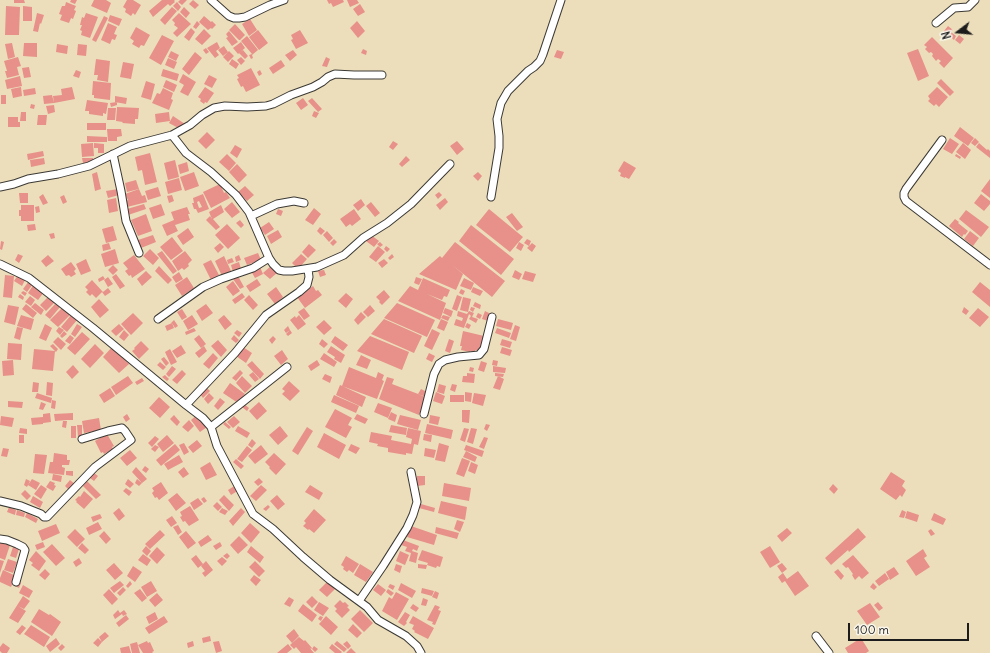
<!DOCTYPE html>
<html>
<head>
<meta charset="utf-8">
<style>
  body { margin:0 }
  #map { position:relative; width:990px; height:653px; overflow:hidden; background:#ecdebb; font-family:Delius,sans-serif }
  canvas { display:block }
  .north { position:absolute; left:938px; top:12px; width:40px; height:40px; -webkit-text-stroke:3px #fbf7ec; paint-order:stroke; rotate:254deg; font-size:11px; font-weight:700; line-height:16px; text-align:center; color:#1c1c1c }
  .north::after { content:''; display:block; margin:auto; width:14px; height:18px; background:#1c1c1c; clip-path:polygon(50% 0,100% 100%,50% 72%,0 100%) }
  .scale { position:absolute; left:848px; top:623px; width:121px; height:18px; box-sizing:border-box; border:2px solid #1c1c1c; border-top:0; padding-left:5px; font-size:12px; line-height:14px; white-space:nowrap; color:#1c1c1c; -webkit-text-stroke:3px #fbf7ec; paint-order:stroke }
</style>
</head>
<body>
<div id="map">
<canvas width="990" height="653"></canvas>
<div class="north">N</div>
<div class="scale">100 m</div>
</div>
<script>
const context = document.querySelector('canvas').getContext('2d');
context.lineJoin = 'round';
function fillPath(path, color) { context.fillStyle = color; context.fill(path, 'evenodd'); }
const shape = rows => new Path2D(rows.map(r => 'M' + r).join(''));
function strokePath(path, color, width, dash) { context.strokeStyle = color; context.lineWidth = width; context.lineCap = dash ? 'butt' : 'round'; context.setLineDash(dash || []); context.stroke(path); }
fillPath(shape([
  [14,0,24,0,25,3,14,3],
  [71,0,77,0,75,4,70,2],
  [94,0,106,0,111,3,107,13,91,6],
  [127,0,133,0,141,5,135,15,133,13,131,16,125,12,126,9,123,7],
  [162,0,175,0,174,1,175,2,170,6,168,4,153,17,149,11],
  [180,0,187,0,182,5,178,2],
  [193,0,199,5,195,9,189,4],
  [327,0,343,0,344,2,333,7,331,3,329,4],
  [347,0,357,0,359,3,350,7],
  [66,2,76,6,74,10,76,11,73,19,71,18,69,23,60,20,62,15,59,14,62,6,65,6],
  [177,2,181,7,178,11,173,6],
  [360,4,365,12,358,16,353,9],
  [6,6,20,7,19,35,5,35],
  [23,6,32,7,32,21,23,21],
  [172,7,177,11,165,25,160,20],
  [184,7,190,13,186,18,180,12],
  [37,13,44,15,41,24,40,23,38,32,33,31],
  [86,13,98,17,90,38,81,35,82,31,80,30,82,25,80,25,82,17,84,18],
  [179,13,191,24,177,37,173,33,178,28,174,25,175,23,172,20],
  [110,15,122,19,119,26,108,21],
  [104,16,108,18,96,42,92,40],
  [204,16,211,22,212,21,216,25,212,29,211,28,208,30,199,22],
  [250,19,257,30,249,36,242,24],
  [197,21,200,24,196,29,193,27],
  [357,21,365,31,358,38,350,28],
  [108,23,117,27,114,34,117,35,115,40,112,39,110,44,101,40],
  [235,24,245,35,240,40,239,40,229,30],
  [948,26,953,30,951,32,956,36,954,40,944,31],
  [136,27,150,35,144,46,141,45,139,48,132,44,134,41,130,38],
  [191,28,195,32,189,41,184,37],
  [204,29,211,36,202,45,195,39],
  [258,30,268,43,259,50,249,37],
  [300,30,308,43,296,49,291,40,293,39,291,35],
  [229,31,238,42,232,46,226,38,228,37,226,34],
  [162,35,174,41,161,65,149,58],
  [959,35,964,39,960,44,955,40],
  [247,36,258,50,252,55,253,58,251,59,249,55,252,54,241,41],
  [932,37,953,58,944,68,939,63,941,61,938,59,936,61,932,56,933,54,931,52,929,53,925,49,927,47,924,45],
  [217,42,220,48,216,51,219,55,215,58,207,48],
  [241,42,245,48,238,54,233,48],
  [12,43,15,57,8,59,5,44],
  [24,43,37,43,37,57,23,56],
  [57,44,68,46,67,54,56,52],
  [78,44,87,45,86,56,77,55],
  [224,46,228,52,223,56,218,50],
  [206,48,209,52,206,54,203,50],
  [363,49,367,51,366,55,361,53],
  [918,49,929,76,918,81,907,53],
  [243,50,248,56,245,59,239,53],
  [293,50,297,55,290,61,285,55],
  [557,50,564,52,561,59,554,57],
  [171,51,179,55,176,61,168,57],
  [229,51,234,56,228,62,223,57],
  [195,52,202,58,189,75,182,69],
  [18,57,21,66,17,67,19,75,7,78,5,71,7,71,4,61],
  [241,57,245,61,241,65,237,60],
  [326,57,330,59,327,67,322,66],
  [168,58,177,62,174,69,165,65],
  [96,59,110,61,108,82,97,80,98,75,94,75],
  [232,59,239,64,236,69,229,64],
  [281,60,285,66,273,74,269,68],
  [123,62,134,64,131,79,120,77],
  [29,67,31,77,24,78,22,68],
  [251,68,260,85,246,92,243,86,241,87,237,79,239,78,237,75],
  [163,69,179,74,177,81,161,76],
  [76,70,81,72,79,78,73,76],
  [260,70,262,74,259,76,257,72],
  [183,74,196,82,188,96,180,92,184,85,179,82],
  [209,75,217,79,212,88,204,84],
  [20,76,22,86,7,89,5,80],
  [941,79,954,92,950,96,937,83],
  [166,80,177,85,174,92,163,87],
  [93,81,111,83,110,100,94,98,94,95,92,95],
  [146,81,155,84,151,100,141,97],
  [21,87,22,96,13,98,11,89],
  [72,87,75,99,54,103,53,96,62,95,61,89],
  [205,87,214,93,207,103,205,102,204,104,200,101,201,99,198,97],
  [937,87,948,97,939,107,936,104,934,106,928,101,930,99,928,96],
  [35,88,36,94,24,96,23,90],
  [163,88,173,93,171,99,173,100,169,110,152,103,157,93,160,94],
  [1,95,6,95,6,104,1,104],
  [52,95,54,103,44,104,43,96],
  [115,96,127,98,126,104,115,102],
  [303,98,308,105,301,110,296,103],
  [312,98,322,109,318,112,308,101],
  [87,100,108,103,106,114,103,113,103,116,89,114,89,111,85,111],
  [117,102,117,105,111,107,110,103],
  [31,104,35,105,34,109,30,108],
  [54,105,55,112,48,114,46,106],
  [117,107,139,108,138,119,135,119,135,124,122,123,123,122,116,121],
  [108,108,116,108,115,120,107,120],
  [314,111,319,113,316,118,312,116],
  [21,112,26,112,26,121,20,121],
  [169,112,170,121,156,123,155,114],
  [38,115,47,115,46,125,37,125],
  [173,116,185,124,182,130,169,123],
  [8,117,18,117,18,122,20,122,20,127,8,127],
  [87,123,106,123,106,130,87,130],
  [960,127,974,138,968,146,954,136],
  [107,129,121,129,122,136,117,137,117,141,108,141],
  [207,132,215,140,206,149,198,141],
  [87,136,107,137,107,142,87,142],
  [950,138,959,144,952,154,943,149],
  [975,138,979,142,975,146,971,143],
  [393,141,398,144,393,150,389,147],
  [457,141,464,149,457,155,450,146],
  [93,143,94,156,82,157,81,144],
  [94,143,104,144,104,153,98,153,98,148,94,148],
  [963,143,971,150,965,159,956,152],
  [979,143,987,150,988,149,990,151,990,158,976,147],
  [235,145,242,149,237,158,230,153],
  [43,151,44,156,28,160,27,154],
  [150,153,157,182,145,185,142,170,138,171,135,157],
  [227,154,236,163,229,171,219,162],
  [956,154,961,157,960,159,955,156],
  [406,156,410,160,402,167,399,164],
  [44,158,45,164,31,167,30,160],
  [82,158,93,158,93,163,83,163],
  [175,160,179,177,168,180,164,163],
  [624,161,636,168,629,179,625,177,625,178,620,176,621,173,618,171],
  [187,162,189,171,180,174,178,165],
  [237,164,247,175,239,183,229,172],
  [97,172,101,189,95,191,92,174],
  [194,172,199,186,185,191,180,177],
  [478,172,482,176,478,181,473,176],
  [179,178,182,190,168,194,165,182],
  [990,179,990,198,981,191],
  [136,180,139,189,127,192,125,183],
  [220,184,224,193,226,192,230,198,211,208,203,192],
  [245,186,254,195,247,201,238,192],
  [158,187,161,196,148,200,145,191],
  [118,189,119,195,108,198,106,191],
  [139,189,142,196,136,198,145,195,147,202,127,207,126,201,128,200,125,194],
  [439,192,442,195,438,199,435,195],
  [19,193,28,193,28,203,20,203],
  [43,194,48,203,43,205,39,197],
  [203,194,209,209,198,213,196,209,194,209,192,203,194,203,193,198],
  [199,201,202,207,199,208,197,202],
  [981,194,990,201,990,204,984,211,974,203],
  [64,195,67,202,63,204,60,197],
  [172,195,174,201,169,203,167,196],
  [116,198,118,211,109,213,107,200],
  [445,198,448,202,440,210,436,205],
  [361,199,365,205,358,211,353,205],
  [232,202,240,212,232,218,224,209],
  [371,202,380,213,375,217,366,206],
  [144,204,146,209,128,215,127,209],
  [161,204,165,215,153,219,149,208],
  [21,205,34,205,34,221,21,221,21,216,19,216,19,210,21,210],
  [221,205,224,212,213,219,220,227,216,230,206,220,210,216,212,219,209,212],
  [39,206,40,212,36,213,35,207],
  [187,207,190,214,188,214,190,220,175,225,178,231,167,236,162,225,174,220,171,212],
  [314,208,321,214,313,225,305,220],
  [278,209,283,211,281,216,276,214],
  [354,209,361,219,352,226,350,224,346,227,340,219],
  [489,209,523,237,510,252,476,225],
  [966,210,989,227,981,237,959,219],
  [512,213,523,227,517,231,506,217],
  [146,214,152,231,138,236,131,220],
  [955,219,959,222,958,223,968,231,965,235,964,234,962,237,949,226],
  [240,220,244,225,241,228,236,223],
  [269,222,274,229,265,235,260,228],
  [35,224,36,230,28,231,27,225],
  [227,224,240,238,228,249,215,235],
  [471,225,514,259,501,275,459,241],
  [113,226,117,240,106,243,102,229],
  [320,227,325,231,321,235,317,231],
  [188,228,194,237,183,245,177,236],
  [278,230,282,237,271,244,267,236],
  [327,231,333,238,329,242,323,235],
  [970,231,979,238,973,246,964,239],
  [54,233,55,238,51,239,49,234],
  [153,235,156,242,141,248,138,240],
  [371,235,379,241,374,247,366,241],
  [172,237,183,251,171,260,160,247],
  [334,239,337,242,333,246,330,243],
  [527,239,531,241,529,246,524,243],
  [1,241,4,242,2,250,0,249],
  [380,242,383,245,380,247,377,244],
  [455,242,505,281,492,297,451,264,463,274,456,290,419,274,440,256,442,258],
  [519,242,524,245,521,251,516,248],
  [109,243,111,249,103,251,102,245],
  [220,243,224,247,218,253,214,248],
  [532,243,536,246,532,252,527,248],
  [309,244,316,250,308,258,302,252],
  [378,246,385,252,376,262,369,257],
  [386,246,390,249,387,252,384,249],
  [115,249,119,263,105,267,101,254],
  [150,249,159,258,153,265,143,256],
  [162,251,177,271,173,274,157,254],
  [185,251,192,260,188,264,189,266,184,270,182,268,178,271,172,261],
  [258,253,261,260,247,265,244,258],
  [18,254,23,256,19,263,15,260],
  [301,254,307,259,298,269,292,263],
  [392,254,394,257,390,260,388,258],
  [48,255,54,261,46,267,41,261],
  [134,255,145,269,132,278,131,275,129,276,125,271,128,269,123,263],
  [239,255,241,260,236,262,235,257],
  [224,256,231,271,222,276,215,261],
  [232,258,234,262,228,264,227,260],
  [86,259,91,271,81,275,76,264],
  [384,259,388,263,382,268,378,263],
  [211,260,219,275,211,280,203,264],
  [71,262,76,269,74,271,76,274,71,277,69,275,66,276,61,269],
  [239,262,241,269,233,272,231,265],
  [113,265,118,270,113,275,108,270],
  [272,265,278,272,270,279,263,273],
  [159,266,172,280,168,284,155,271],
  [260,267,263,274,255,278,251,271],
  [324,270,326,275,320,277,318,271],
  [515,270,522,274,519,280,512,277],
  [146,271,152,277,142,286,137,279],
  [525,271,536,274,533,282,522,279],
  [179,272,183,279,176,283,172,277],
  [116,274,125,286,120,289,112,277],
  [5,275,14,276,12,298,3,297],
  [18,275,25,280,22,286,14,281],
  [103,276,105,279,99,282,98,279],
  [238,276,244,287,240,289,233,279],
  [108,277,113,284,108,287,104,280],
  [187,277,194,288,182,296,175,285],
  [416,277,422,279,419,285,414,283],
  [423,278,450,290,447,297,444,296,442,300,427,294,446,303,440,320,398,301,410,286,418,290],
  [464,278,474,283,471,290,460,286],
  [257,279,261,285,250,292,246,286],
  [92,280,103,292,108,288,111,292,105,296,102,292,96,298,92,294,90,296,86,292,88,290,85,287],
  [29,281,33,284,27,292,23,289],
  [233,281,240,291,233,296,226,287],
  [980,282,990,290,990,307,972,292],
  [34,284,44,292,38,300,28,293],
  [313,286,316,291,318,290,322,295,305,308,297,297],
  [276,287,283,297,275,304,267,294],
  [473,287,483,291,480,296,471,292],
  [461,289,465,291,463,295,459,293],
  [384,290,390,297,382,305,379,302,380,301,376,297],
  [23,291,27,293,25,296,21,293],
  [242,293,245,297,235,304,232,300],
  [346,293,353,299,346,308,338,301],
  [20,294,24,297,23,300,18,297],
  [249,295,258,305,253,310,244,300],
  [457,295,462,297,457,311,452,309],
  [30,296,35,300,31,306,25,302],
  [48,297,55,302,46,311,40,305],
  [463,297,471,299,468,312,460,310],
  [99,299,109,310,100,318,91,307],
  [475,302,481,305,480,309,473,306],
  [35,303,44,310,41,315,31,307],
  [397,303,435,320,427,337,384,318],
  [26,304,37,313,33,318,22,309],
  [55,304,60,307,50,319,45,315],
  [206,304,213,313,202,321,196,311],
  [8,305,19,307,15,325,4,322],
  [370,305,375,311,368,317,363,312],
  [471,307,475,308,473,312,470,310],
  [964,307,969,311,966,315,962,312],
  [62,308,70,315,58,327,50,320],
  [304,308,310,316,304,320,298,312],
  [445,308,453,311,451,317,443,313],
  [978,308,989,317,980,327,969,318],
  [182,309,187,317,182,320,177,312],
  [458,311,467,314,469,311,474,313,472,317,478,319,476,323,469,319,471,316,469,314,464,328,454,325,456,319,462,321,463,318,457,316],
  [485,311,491,314,488,321,482,319],
  [361,312,366,317,358,325,354,320],
  [133,313,143,323,131,335,121,324],
  [478,313,482,315,480,319,476,317],
  [21,315,34,319,31,330,17,326],
  [71,315,77,320,67,332,61,327],
  [192,315,198,324,188,330,183,321],
  [224,315,232,324,225,330,218,320],
  [299,315,306,324,298,330,290,320,295,316,296,318],
  [443,315,450,317,448,321,441,318],
  [384,319,422,336,414,353,371,334],
  [441,319,448,322,444,331,437,328],
  [498,319,513,323,511,330,496,326],
  [174,320,178,326,175,328,172,323,174,328,167,331,165,326,172,323,171,323],
  [324,320,332,328,324,335,316,327],
  [467,323,471,325,469,329,465,327],
  [45,324,52,328,46,341,39,338],
  [77,324,82,327,75,337,71,334],
  [119,324,124,329,116,336,111,331],
  [515,325,520,327,516,341,510,339],
  [288,326,290,330,286,333,284,330],
  [17,327,23,328,20,340,14,338],
  [59,327,64,330,60,335,56,331],
  [194,328,196,331,186,335,185,332],
  [497,328,511,333,509,338,495,333],
  [432,329,440,333,432,350,424,346],
  [124,330,129,335,124,341,119,337],
  [237,330,242,333,239,337,234,333],
  [290,330,292,333,288,336,286,334],
  [64,331,67,334,62,338,60,336],
  [463,331,484,336,481,351,475,350,475,352,470,351,470,352,461,350,462,346,460,346],
  [82,332,90,339,75,355,67,348],
  [70,335,74,338,70,344,65,341],
  [199,335,206,344,201,348,194,339],
  [234,335,239,340,236,343,231,339],
  [273,336,276,339,272,344,269,340],
  [335,336,348,345,343,351,331,342],
  [370,336,409,352,402,370,357,351],
  [58,337,66,344,61,350,53,342],
  [322,339,328,344,324,348,319,344],
  [449,339,454,341,450,353,445,351],
  [502,339,512,342,510,348,500,345],
  [218,340,227,350,221,357,211,346],
  [141,341,149,349,139,359,132,351,135,349,134,348],
  [8,343,22,344,21,360,7,359],
  [53,344,58,349,56,352,50,346],
  [95,344,104,353,90,368,81,359],
  [181,345,186,353,177,358,172,351],
  [204,346,207,351,199,358,195,353],
  [331,346,345,355,341,363,334,359,335,357,327,352],
  [112,347,129,364,119,373,103,357],
  [243,347,252,353,246,363,236,356],
  [502,347,512,350,510,356,500,353],
  [34,349,55,351,53,371,32,369],
  [170,349,177,362,171,365,165,352],
  [282,350,288,359,281,365,274,356],
  [213,353,218,358,209,369,203,364],
  [324,353,337,362,334,367,320,359],
  [429,353,435,356,432,362,426,359],
  [361,355,371,360,367,369,356,365],
  [164,357,169,363,166,366,161,359],
  [13,360,14,375,3,376,2,361],
  [317,360,320,365,311,371,308,366],
  [493,360,498,361,497,366,492,365],
  [252,361,264,374,260,379,247,365],
  [481,361,487,363,484,372,478,370],
  [160,362,166,367,163,370,157,365],
  [73,365,79,372,72,379,66,372],
  [172,366,176,369,169,377,166,374],
  [493,366,506,368,505,373,493,372],
  [349,367,376,378,378,372,384,375,382,380,384,381,377,399,342,386],
  [470,367,474,368,473,372,469,371],
  [182,370,186,374,177,384,172,380],
  [240,370,243,373,236,381,232,378],
  [253,372,259,379,255,382,249,375],
  [467,373,475,374,474,383,462,382,463,376,467,376],
  [495,373,504,374,503,377,495,376],
  [325,374,332,377,330,383,322,379],
  [165,375,169,379,167,381,162,377],
  [128,376,133,383,116,395,111,387],
  [242,376,252,386,245,393,236,383],
  [498,376,504,379,500,390,493,388],
  [387,377,394,379,392,384,426,397,419,415,379,399],
  [142,378,144,381,137,385,135,382],
  [289,381,300,391,290,401,282,394,285,391,282,389],
  [33,382,39,383,38,392,32,392],
  [47,382,53,383,52,396,46,395],
  [230,383,245,394,238,403,223,393],
  [439,384,446,386,444,394,437,392],
  [452,384,457,385,455,392,450,390],
  [340,385,366,397,362,407,336,395],
  [110,388,115,396,104,403,99,395],
  [207,388,210,391,203,398,200,394],
  [421,389,427,392,425,397,418,394],
  [436,392,445,396,442,404,433,401],
  [465,392,472,393,471,402,465,401],
  [37,393,52,398,51,403,35,398],
  [209,393,214,398,208,404,204,399],
  [474,393,486,395,483,406,472,403],
  [334,395,359,406,356,413,331,402],
  [450,395,464,395,464,402,450,402],
  [159,397,170,407,160,418,149,408],
  [220,398,225,402,218,410,214,406],
  [52,400,56,401,55,409,51,408],
  [8,401,23,402,22,408,8,407],
  [41,402,46,404,43,410,39,409],
  [259,402,267,411,257,420,249,411],
  [378,403,392,408,388,418,374,412],
  [244,404,249,408,247,411,242,407],
  [335,409,352,418,348,425,352,427,346,438,325,427],
  [462,410,470,410,469,423,462,422],
  [391,412,397,415,395,422,388,419],
  [50,413,51,422,43,423,43,424,32,425,31,418,43,417,43,414],
  [73,413,73,420,67,420,67,419,67,420,55,421,54,414],
  [127,414,130,419,126,422,123,417],
  [357,414,368,419,365,424,354,419],
  [174,415,180,422,177,426,170,419],
  [197,415,207,427,200,432,191,420],
  [400,415,421,420,418,430,397,424],
  [430,415,440,417,438,425,429,423],
  [1,416,14,418,12,427,0,425],
  [234,416,240,422,233,428,227,422],
  [99,418,101,430,84,433,82,421],
  [189,420,194,426,188,432,182,427],
  [63,421,67,421,66,428,62,427],
  [225,422,231,427,229,429,223,424],
  [427,424,453,430,451,439,425,433],
  [486,424,490,425,487,431,484,429],
  [77,425,82,425,82,437,78,437],
  [391,425,407,428,406,435,389,432],
  [71,426,76,426,76,438,71,438],
  [238,426,250,433,247,438,235,431],
  [280,426,288,436,278,445,269,435],
  [307,427,313,431,298,455,292,451],
  [20,428,27,429,27,434,19,433],
  [408,428,421,431,418,445,414,444,412,454,406,453,406,455,388,452,388,448,377,446,378,444,369,442,371,432,392,436,391,440,411,444,412,439,406,437],
  [464,428,469,429,465,442,460,440],
  [471,428,477,429,473,444,467,442],
  [324,433,346,445,339,459,317,447],
  [107,434,114,446,112,447,113,449,104,454,103,452,101,453,95,441],
  [424,434,432,435,431,442,423,440],
  [19,435,24,435,24,443,19,443],
  [167,435,174,443,163,452,157,444],
  [155,436,159,439,152,447,148,443],
  [484,437,488,438,484,449,479,447],
  [252,439,256,443,252,448,248,445],
  [197,440,202,446,193,453,188,447],
  [184,443,189,452,184,455,179,445],
  [439,443,449,446,445,462,435,460],
  [175,444,180,450,161,466,156,460],
  [351,444,360,448,356,454,348,450],
  [155,445,159,447,155,452,151,449],
  [261,445,268,454,255,464,248,456],
  [466,445,484,451,482,457,464,450],
  [247,446,252,450,242,462,237,459],
  [3,448,9,449,7,457,1,456],
  [425,448,436,450,434,458,424,456],
  [130,450,137,458,127,466,120,458],
  [466,451,477,457,475,462,463,457],
  [54,453,67,455,67,460,70,460,69,465,62,465,62,467,65,468,64,475,48,473,50,462,53,462],
  [274,453,286,464,276,475,269,468,270,467,265,462],
  [35,454,47,455,44,474,33,473],
  [179,455,183,462,168,470,164,464],
  [462,458,470,461,464,477,456,474],
  [236,459,244,466,241,469,233,462],
  [210,462,217,475,206,480,200,468],
  [471,462,478,465,475,474,468,471],
  [145,466,149,469,146,473,142,470],
  [136,467,147,479,142,483,132,472],
  [184,467,189,474,183,478,178,472],
  [66,471,73,471,73,476,66,475],
  [891,472,905,481,902,486,906,490,902,497,900,495,896,500,880,489],
  [94,473,98,476,94,481,90,478],
  [53,474,62,476,61,482,52,480],
  [417,476,425,476,425,485,417,486],
  [259,478,263,482,258,486,254,482],
  [26,479,30,481,27,487,24,485],
  [32,479,40,483,36,490,28,485],
  [128,479,134,484,130,488,125,484],
  [137,479,142,483,139,486,135,483],
  [70,480,76,485,70,491,65,486],
  [50,481,55,483,54,485,56,486,53,491,46,487],
  [87,481,101,495,96,499,83,486],
  [161,482,168,493,159,500,157,497,155,498,152,493,154,491,152,488],
  [444,483,471,488,469,501,442,496],
  [833,484,838,489,834,494,829,489],
  [41,485,47,489,41,499,34,494],
  [236,485,239,490,231,495,228,490],
  [261,485,267,490,256,501,250,496],
  [310,485,323,493,319,500,305,492],
  [126,488,132,492,129,496,123,491],
  [25,490,31,496,27,500,21,494],
  [84,491,93,499,84,509,76,502,77,501,75,500,79,496,80,497],
  [177,493,186,503,176,511,168,500],
  [224,495,234,505,229,511,219,500],
  [277,495,285,504,278,510,270,501],
  [33,496,43,502,40,508,30,502],
  [204,497,207,501,204,503,201,499],
  [198,498,203,504,194,510,190,503],
  [441,501,467,507,465,520,438,513],
  [217,502,222,507,218,511,213,506],
  [421,504,435,508,434,512,419,508],
  [268,505,270,507,266,511,263,509],
  [190,506,199,520,189,526,185,521,183,522,180,517,182,516,180,512],
  [9,507,16,510,15,515,7,512],
  [119,508,125,516,119,521,113,513],
  [222,508,228,511,225,515,219,512],
  [241,508,245,512,233,526,229,521],
  [314,509,326,520,314,533,309,529,308,530,303,526,306,523,304,521],
  [17,510,25,513,24,517,16,515],
  [902,510,906,512,904,518,899,517],
  [907,511,919,515,917,522,905,518],
  [27,513,38,519,36,523,25,517],
  [934,513,946,519,943,525,931,520],
  [100,514,102,518,93,522,91,517],
  [172,516,177,523,171,527,166,520],
  [457,520,464,522,460,532,454,529],
  [98,522,102,529,89,535,86,528],
  [250,523,260,532,251,543,241,533],
  [56,524,60,533,42,541,38,531],
  [178,525,182,532,178,535,173,527],
  [411,526,437,535,434,545,407,537],
  [436,527,459,533,457,539,435,533],
  [787,528,792,533,782,542,777,536],
  [858,528,866,537,849,552,848,550,831,565,825,558],
  [75,529,85,539,77,547,67,537],
  [931,529,935,534,931,536,928,531],
  [160,530,165,535,150,549,145,544],
  [104,531,111,539,106,544,99,536],
  [186,531,196,543,188,549,179,537],
  [208,535,212,540,201,547,198,542],
  [239,536,248,545,238,554,230,545],
  [403,540,419,546,417,551,413,549,412,551,418,553,416,563,409,561,411,553,405,551,407,547,401,545],
  [0,541,10,545,5,560,0,558],
  [43,542,45,547,37,550,35,545],
  [220,542,222,546,216,550,213,546],
  [82,543,89,550,85,554,78,548],
  [52,544,65,558,56,566,43,552],
  [146,546,151,551,147,556,142,551],
  [251,546,264,557,260,563,247,552],
  [770,546,780,562,770,568,760,552],
  [13,547,19,549,16,558,10,556],
  [157,547,165,555,157,564,149,556],
  [923,549,927,556,924,558,930,567,916,576,906,561],
  [422,550,443,557,440,567,437,566,436,568,427,565,428,563,418,560],
  [36,551,46,561,39,571,31,565,33,563,29,560],
  [400,551,409,555,405,565,396,561],
  [227,553,230,556,227,559,223,556],
  [143,554,151,560,147,566,138,560],
  [196,555,203,564,198,568,191,559],
  [853,555,869,573,862,579,859,576,855,580,852,575,853,574,848,567,846,568,842,564],
  [346,556,359,564,353,573,349,570,347,572,343,569,344,567,341,565],
  [222,557,227,561,222,566,217,561],
  [79,558,82,563,76,567,73,562],
  [8,559,17,562,13,573,4,570],
  [0,560,4,561,0,573],
  [206,561,213,570,205,577,202,573,205,571,201,566],
  [255,561,265,571,259,577,249,567],
  [114,563,123,573,115,580,106,570],
  [782,563,787,569,782,573,777,566],
  [360,564,373,572,366,582,354,575],
  [396,564,402,566,400,573,394,570],
  [418,564,427,565,426,569,418,568],
  [133,566,142,572,135,582,127,576],
  [894,567,899,574,890,580,886,572],
  [45,569,50,574,45,580,39,575],
  [838,569,844,576,841,580,834,572],
  [3,570,16,576,11,587,0,582,0,578],
  [798,571,809,586,795,596,785,581,782,583,778,577,783,573,787,579],
  [885,573,889,579,879,586,875,581],
  [254,575,261,580,256,586,250,580],
  [17,581,21,583,19,588,15,586],
  [120,581,124,585,114,593,110,588],
  [130,581,132,584,128,588,126,586],
  [151,581,157,591,147,597,141,587],
  [327,582,335,589,327,597,319,590],
  [401,583,416,591,412,598,398,590],
  [873,583,877,587,874,590,870,587],
  [378,584,386,590,381,596,373,590],
  [390,584,395,586,393,590,388,587],
  [23,585,33,591,29,598,19,593],
  [123,587,126,590,120,596,117,593],
  [422,588,434,591,432,596,421,593],
  [109,589,118,599,112,605,103,595],
  [140,589,147,598,142,602,134,593],
  [388,589,394,593,391,596,386,592],
  [435,591,439,593,437,599,432,597],
  [396,592,409,599,397,620,382,611,389,597,392,599],
  [157,593,163,600,155,607,149,600],
  [23,596,30,601,24,609,18,606,26,611,18,623,9,618],
  [312,596,318,602,312,608,306,602],
  [289,597,294,600,290,607,284,604],
  [423,598,428,600,426,606,421,605],
  [340,600,343,603,345,602,349,606,347,607,350,610,342,618,335,611,337,609,334,606],
  [319,602,329,608,323,616,314,610],
  [878,602,883,608,879,611,874,605],
  [870,603,880,617,867,625,857,611],
  [303,604,317,615,312,622,298,611],
  [413,604,419,608,416,612,410,608],
  [435,605,440,607,438,610,441,611,435,625,432,624,433,622,427,620],
  [39,609,49,615,50,614,61,622,52,636,31,622],
  [118,610,120,613,124,610,127,614,123,616,122,614,115,619,113,615],
  [360,610,373,623,364,632,351,619],
  [155,612,158,619,149,624,146,617],
  [405,612,410,615,406,622,407,623,404,626,398,622],
  [126,615,129,619,119,627,116,623],
  [164,616,168,622,149,634,145,628],
  [320,616,323,617,321,621,318,619],
  [326,616,338,627,331,635,319,624],
  [413,616,434,628,428,639,414,632,415,631,412,629,414,625,409,623],
  [353,624,362,633,357,638,348,630],
  [22,625,26,628,20,635,16,632],
  [31,625,50,637,44,647,24,634],
  [294,629,299,636,292,643,286,636],
  [105,632,109,636,102,642,99,637],
  [210,636,211,641,203,643,202,638],
  [299,637,304,641,305,640,312,648,311,649,309,647,314,653,301,653,296,647,294,649,290,645],
  [56,638,60,644,50,652,46,646],
  [98,638,102,642,98,647,93,643],
  [861,638,869,651,866,653,848,653,845,648],
  [147,641,148,643,150,642,154,651,152,652,153,653,143,653,138,645],
  [193,641,194,646,188,648,187,643],
  [219,641,222,651,216,653,213,642],
  [337,641,347,649,344,652,334,644],
  [347,641,351,646,348,649,343,644],
  [137,642,140,653,132,653,130,644],
  [3,643,10,648,7,653,2,653,0,651,0,647],
  [62,644,65,647,61,651,58,648],
  [288,644,292,649,287,653,277,653],
  [332,644,342,652,341,653,335,653,329,648],
  [129,646,131,653,121,653,120,648],
  [314,646,318,649,315,652,312,649],
  [351,648,356,653,346,653]
]), '#e7918a');
const minor = shape([
  [211,0,229,16,234,18,239,18,245,17,270,5,284,0],
  [936,23,954,8,968,7,975,0],
  [172,135,186,153,211,172,236,195,249,212,269,258,273,264,279,270,284,271,292,271,317,267,344,255,363,238,387,223,411,204,450,164],
  [942,140,906,189,904,193,904,197,906,201,990,265],
  [113,154,121,191,126,221,139,253],
  [0,187,14,184,28,179,58,174,89,166,130,146,172,135,190,125,202,115,214,108,225,106,247,107,266,106,273,104,291,95,313,87,322,82,328,77,335,74,354,75,382,75],
  [491,197,499,148,499,136,497,119,501,103,508,91,528,71,534,67,540,61,543,54,561,0],
  [251,216,277,204,294,201,304,203],
  [0,264,29,278,93,328,186,405,203,418,211,427,217,446,253,514,273,529,303,557,330,580,367,607,378,620,406,636,417,646,421,653],
  [158,319,203,287,221,279,253,268,269,258],
  [186,405,235,353,266,315,299,292,307,285,309,277,308,269],
  [424,414,434,374,439,364,445,360,458,357,479,355,484,349,492,317],
  [211,427,287,367],
  [0,501,21,506,41,514,44,517,47,517,95,467,131,440,125,431,122,428,108,431,82,439],
  [0,539,7,540,17,544,23,547,25,550,16,582],
  [359,601,383,566,407,528,413,515,417,502,411,472],
  [816,636,829,653]
]);
strokePath(minor, '#3b3934', 9);
strokePath(minor, '#fff', 7);
</script>
</body>
</html>
